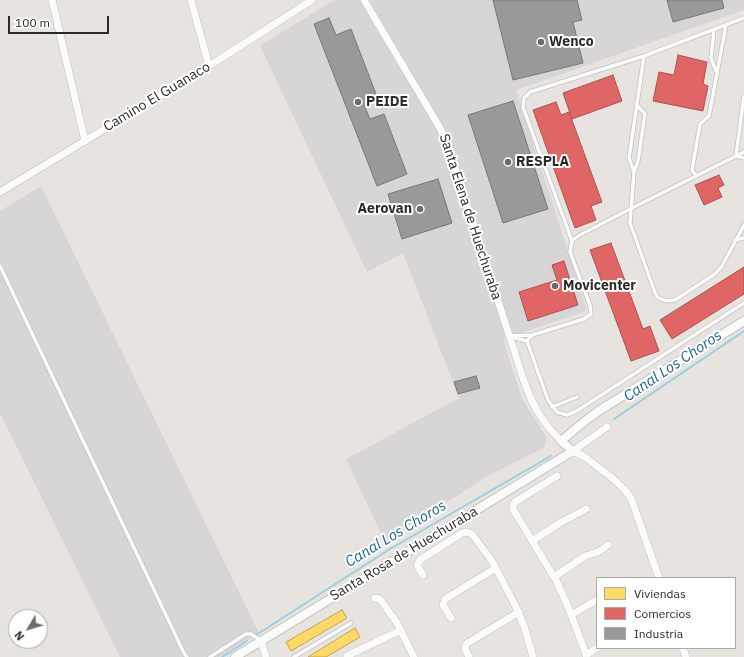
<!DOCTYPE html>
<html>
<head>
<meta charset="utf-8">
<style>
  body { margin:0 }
  #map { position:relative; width:744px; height:657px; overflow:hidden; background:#e7e4e0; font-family:"IBM Plex Sans",sans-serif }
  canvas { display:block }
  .legend { position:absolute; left:596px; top:577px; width:140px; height:72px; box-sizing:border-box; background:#fff; border:1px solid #aaa; margin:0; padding:5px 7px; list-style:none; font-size:12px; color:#2a2a2a }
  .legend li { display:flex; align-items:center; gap:8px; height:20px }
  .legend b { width:20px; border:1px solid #aaa }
  .north { position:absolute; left:8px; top:609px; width:40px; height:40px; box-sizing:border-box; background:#fff; border:1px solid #aaa; border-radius:50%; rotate:232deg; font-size:11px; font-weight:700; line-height:16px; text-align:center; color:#2a2a2a }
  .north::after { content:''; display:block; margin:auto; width:14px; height:18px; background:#6c6b6a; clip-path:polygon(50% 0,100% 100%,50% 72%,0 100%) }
  .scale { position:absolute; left:8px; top:16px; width:101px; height:18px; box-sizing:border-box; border:2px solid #2a2a2a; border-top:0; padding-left:5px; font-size:12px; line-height:14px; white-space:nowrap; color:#2a2a2a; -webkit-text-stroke:3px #fff; paint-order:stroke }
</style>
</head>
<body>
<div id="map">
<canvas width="744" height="657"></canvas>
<ul class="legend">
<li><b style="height:11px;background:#ffd966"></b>Viviendas</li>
<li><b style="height:11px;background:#e06666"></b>Comercios</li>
<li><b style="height:11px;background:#999"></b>Industria</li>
</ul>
<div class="north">N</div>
<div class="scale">100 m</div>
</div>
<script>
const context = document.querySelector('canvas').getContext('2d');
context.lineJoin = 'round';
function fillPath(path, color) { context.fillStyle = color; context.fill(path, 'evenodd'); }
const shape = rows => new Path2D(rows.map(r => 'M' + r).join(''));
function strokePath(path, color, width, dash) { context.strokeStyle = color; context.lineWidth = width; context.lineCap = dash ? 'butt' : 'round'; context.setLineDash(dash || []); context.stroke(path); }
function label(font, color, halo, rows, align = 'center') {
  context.font = font + ' "IBM Plex Sans",sans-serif'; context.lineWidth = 4; context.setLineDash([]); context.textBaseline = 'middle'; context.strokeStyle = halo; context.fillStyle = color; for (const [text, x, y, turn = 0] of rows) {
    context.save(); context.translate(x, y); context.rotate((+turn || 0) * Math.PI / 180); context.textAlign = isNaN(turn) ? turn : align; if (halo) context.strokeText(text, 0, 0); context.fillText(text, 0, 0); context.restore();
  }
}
fillPath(shape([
  [334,0,744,0,744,10,516,90,586,307,584,312,503,339,522,399,547,438,544,448,491,474,385,542,346,459,459,398,403,253,367,272,260,46],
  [41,186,259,633,219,657,120,657,0,413,0,211]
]), '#d8d5d7');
const homes = shape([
  [342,610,347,618,291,651,286,642,342,610],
  [355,628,360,637,326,657,308,657,355,628]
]);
fillPath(homes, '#ffd966');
strokePath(homes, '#bfa454', 1);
const shops = shape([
  [678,55,707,62,703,84,708,86,703,111,653,101,659,72,674,75,678,55],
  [613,75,622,101,572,119,563,93,613,75],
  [556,102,561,115,569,112,602,202,591,206,596,220,575,228,533,110,556,102],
  [719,175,724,185,718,188,722,197,704,205,695,185,719,175],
  [611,243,643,329,650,326,659,351,631,361,590,250,611,243],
  [564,261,578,305,528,321,519,292,557,280,552,265,564,261],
  [744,267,744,294,672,339,660,320,744,267]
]);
fillPath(shops, '#e06666');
strokePath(shops, '#a95454', 1);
const industry = shape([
  [493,0,577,0,582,20,573,22,583,63,513,80,493,0],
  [667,0,722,0,724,8,673,22,667,0],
  [329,18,336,35,351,29,378,99,364,105,370,119,384,114,407,174,377,186,314,24,329,18],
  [513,101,548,209,503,223,468,115,513,101],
  [438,179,452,223,402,239,388,194,438,179],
  [476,376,480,388,458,394,454,382,476,376]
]);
fillPath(industry, '#999');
strokePath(industry, '#787878', 1);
strokePath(shape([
  [614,419,744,331],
  [256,635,390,549,551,456],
  [222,657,247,641]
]), '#9acfe2', 2);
const service = shape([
  [714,29,711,58,716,71],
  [744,96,736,156,744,158],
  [636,104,645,114,638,161,634,172,630,223,654,290,657,297,666,301,675,300,715,274,722,266,744,225],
  [634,172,629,158,644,56],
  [696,176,692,170,700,124,709,116,726,25],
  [735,240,744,238],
  [572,241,578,236,632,208,744,152],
  [0,266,184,653,187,657],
  [532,335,527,341,548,400,557,412,567,415,575,412,744,303],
  [509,336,532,335,584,319,591,314,590,305,570,252,572,241,523,107,524,98,530,92,644,56,744,18],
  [515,338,527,341],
  [552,407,577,397],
  [210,657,246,634,251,634,261,641],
  [294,657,351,623]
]);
const minor = shape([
  [52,0,85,141],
  [191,0,209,66],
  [364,0,440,128,447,143,523,378,530,397,539,414,549,428,561,441],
  [0,192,209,66,312,0],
  [607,427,573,451,585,457,611,477,624,489,631,498,659,578],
  [557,476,515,502,513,506,513,509,557,582,569,609,587,657],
  [532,541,560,523,586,509],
  [423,575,417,565,420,560,462,533,467,532,472,534,492,561,515,605,524,626,533,657],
  [554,577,585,556,598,552,608,545],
  [375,598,380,599,397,623,414,657],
  [571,615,597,600],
  [451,618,443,605,445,599,496,568],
  [261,641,266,657],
  [683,648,686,657],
  [586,655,597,648],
  [347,656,401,630],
  [469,657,465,649,466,644,519,612]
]);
const tertiary = shape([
  [235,657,573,451,561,441,585,421,600,410,744,321]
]);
strokePath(service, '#c1c0c0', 5);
strokePath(minor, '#c1c0c0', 8);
strokePath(tertiary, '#c1c0c0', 10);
strokePath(service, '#fbfbfa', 3.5);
strokePath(minor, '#fbfbfa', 7);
strokePath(tertiary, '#fbfbfa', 8);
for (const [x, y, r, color] of [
  [541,42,4,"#6c6b6a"],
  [358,102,4,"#6c6b6a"],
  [508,162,4,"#6c6b6a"],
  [420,209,4,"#6c6b6a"],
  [555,286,4,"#6c6b6a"]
]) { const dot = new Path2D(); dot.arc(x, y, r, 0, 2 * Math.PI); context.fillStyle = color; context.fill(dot); strokePath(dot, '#fff', 1.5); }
label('bold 14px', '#2a2a2a', '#fff', [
  ["Wenco",549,42],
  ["PEIDE",366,102],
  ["RESPLA",516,162],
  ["Aerovan",412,209,"right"],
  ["Movicenter",563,286]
], 'left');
label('14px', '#2a2a2a', '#fff', [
  ["Camino El Guanaco",157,97,-31],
  ["Santa Elena de Huechuraba",470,217,72],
  ["Santa Rosa de Huechuraba",404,554,-31]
]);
label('italic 15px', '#19658e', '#fff', [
  ["Canal Los Choros",673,366,-34],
  ["Canal Los Choros",396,534,-31]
]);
</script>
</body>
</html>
